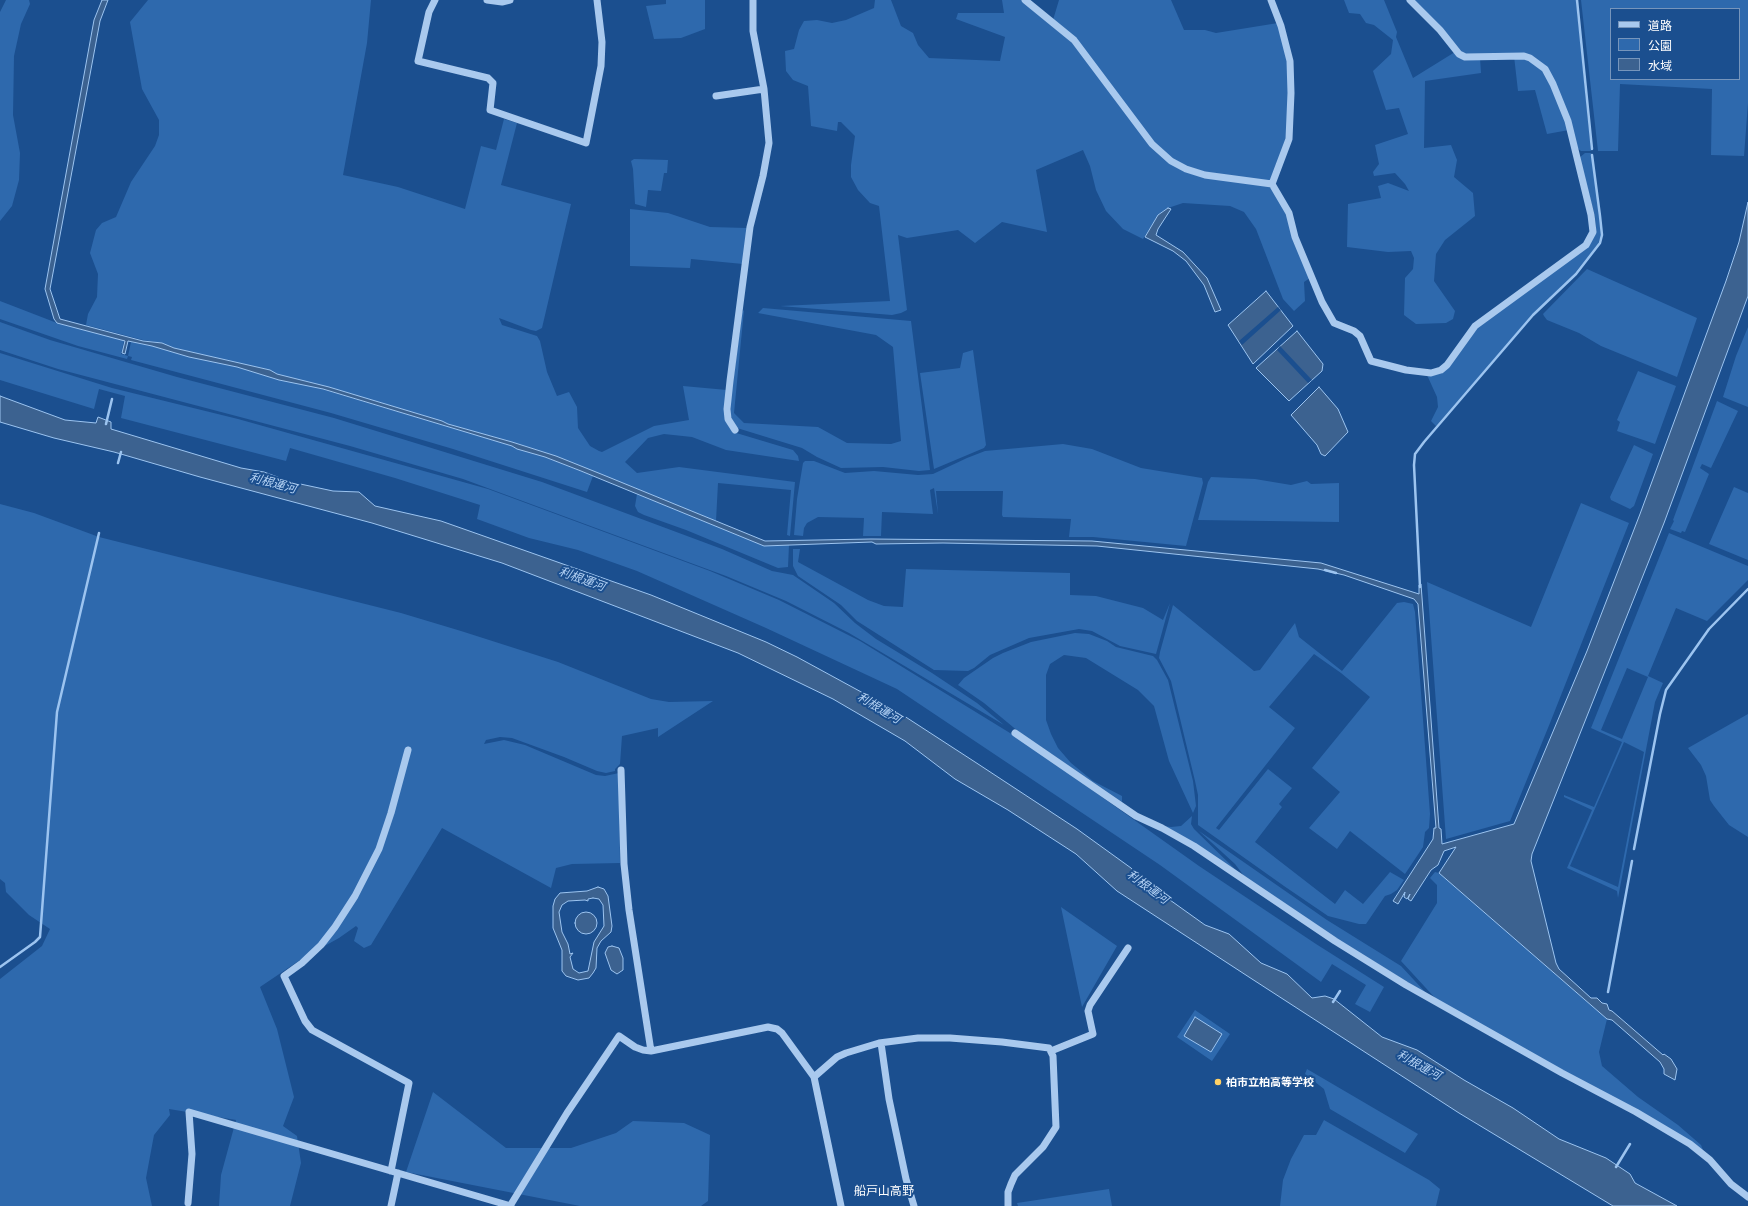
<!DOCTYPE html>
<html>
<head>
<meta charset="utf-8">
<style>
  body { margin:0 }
  #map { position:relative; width:1748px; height:1206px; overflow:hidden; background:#1b4f8f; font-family:"Exo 2","Noto Sans JP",sans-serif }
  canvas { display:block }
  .legend { position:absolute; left:1610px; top:8px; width:130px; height:72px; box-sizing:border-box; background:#1b4f8f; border:1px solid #7695bc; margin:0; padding:5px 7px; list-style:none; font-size:12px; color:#fff }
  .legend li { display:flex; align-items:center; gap:8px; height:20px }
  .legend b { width:20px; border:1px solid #7695bc }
</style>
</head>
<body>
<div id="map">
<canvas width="1748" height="1206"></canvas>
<ul class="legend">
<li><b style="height:5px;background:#a9c9ee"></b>道路</li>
<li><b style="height:11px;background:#2e69ad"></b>公園</li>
<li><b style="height:11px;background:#3c6290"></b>水域</li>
</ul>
</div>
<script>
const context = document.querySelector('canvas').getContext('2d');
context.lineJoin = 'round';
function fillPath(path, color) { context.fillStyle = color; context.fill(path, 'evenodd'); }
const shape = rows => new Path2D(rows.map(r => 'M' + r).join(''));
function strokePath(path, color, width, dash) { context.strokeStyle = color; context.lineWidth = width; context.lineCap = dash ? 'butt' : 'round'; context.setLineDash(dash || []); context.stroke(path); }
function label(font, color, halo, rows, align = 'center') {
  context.font = font + ' "Exo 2","Noto Sans JP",sans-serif'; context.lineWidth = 4; context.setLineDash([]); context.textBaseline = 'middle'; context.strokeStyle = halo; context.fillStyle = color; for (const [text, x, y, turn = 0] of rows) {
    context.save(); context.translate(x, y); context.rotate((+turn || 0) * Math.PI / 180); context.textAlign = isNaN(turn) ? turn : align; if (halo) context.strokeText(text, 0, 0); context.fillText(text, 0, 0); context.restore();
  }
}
fillPath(shape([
  [6,0,29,0,30,4,21,24,14,56,13,115,20,153,19,180,12,206,0,221,0,12],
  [148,0,371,0,367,43,343,175,398,187,465,209,481,146,496,150,504,119,517,123,501,185,571,204,542,328,536,331,531,330,499,318,502,325,537,336,540,341,547,372,557,396,569,392,577,407,578,428,590,446,599,451,602,452,654,426,689,420,683,386,727,390,726,420,728,425,733,432,793,450,798,456,799,461,726,450,692,437,664,434,648,438,625,462,637,473,679,467,795,482,790,536,787,535,791,490,718,483,716,521,556,456,512,442,448,424,442,421,329,387,277,374,270,370,174,348,162,343,143,340,86,325,88,314,97,297,98,274,90,253,96,230,102,223,116,217,131,182,155,146,159,135,159,120,142,89,130,22],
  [666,0,705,0,705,29,681,38,654,39,646,6,666,4],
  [875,0,891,0,901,26,913,33,918,45,929,58,1000,61,1005,37,956,19,958,13,1004,13,1002,0,1021,0,1073,42,1122,109,1179,167,1270,186,1285,208,1310,278,1304,282,1305,301,1294,311,1283,299,1256,229,1244,212,1230,206,1183,203,1168,208,1158,215,1143,239,1123,229,1106,211,1096,190,1090,166,1083,150,1036,170,1047,232,1002,222,975,243,958,230,907,238,898,235,907,310,901,313,892,315,780,306,890,301,879,206,870,203,858,190,851,177,851,165,855,136,841,122,838,122,837,131,811,126,808,86,793,80,786,71,785,51,794,49,799,30,804,21,817,20,832,23,846,20,874,8],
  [1059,0,1171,0,1184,30,1205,30,1216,33,1278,23,1289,63,1290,131,1270,183,1190,169,1162,152,1053,20],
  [1344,0,1384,0,1397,32,1396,37,1413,78,1455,52,1480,58,1481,73,1425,81,1424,148,1451,145,1457,160,1454,177,1473,193,1475,216,1445,240,1436,254,1434,281,1455,311,1453,319,1446,323,1416,324,1404,315,1405,278,1413,269,1414,258,1411,251,1388,252,1347,247,1348,204,1381,198,1378,186,1388,183,1409,191,1405,184,1395,173,1374,176,1373,172,1379,164,1375,145,1408,134,1399,108,1386,110,1373,71,1391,54,1393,40,1374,25,1366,23,1360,14,1349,13],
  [1414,0,1576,0,1591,151,1581,151,1577,148,1556,84,1529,55,1464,55],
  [1581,0,1748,0,1748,103,1744,156,1711,155,1712,89,1620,84,1618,151,1598,151],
  [1611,9,1739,9,1739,79,1611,79],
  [1514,56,1529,59,1547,75,1569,130,1547,134,1535,90,1518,91],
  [1585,153,1591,153,1596,187,1601,236,1598,244,1575,273,1534,313,1436,426,1431,421,1438,407,1437,397,1427,375,1440,373,1473,331,1567,260,1596,230,1595,216,1579,158],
  [634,159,668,160,667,173,664,173,661,191,648,190,646,207,635,204,633,169,631,161],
  [630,209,668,213,710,227,747,228,743,264,691,259,690,268,630,266],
  [1587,269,1697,318,1677,377,1601,346,1579,333,1547,320,1544,316,1543,314],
  [0,301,57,323,124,340,121,354,128,356,131,342,152,346,189,357,237,367,279,380,308,385,512,446,517,449,545,457,593,476,587,492,453,449,331,413,131,360,132,357,128,356,127,359,78,346,0,319],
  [763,308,911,321,930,470,919,471,883,467,841,468,817,457,802,448,737,428,731,417,730,404,742,312,744,310,734,413,744,423,818,427,847,443,891,444,901,441,893,347,876,335,758,313],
  [0,322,50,340,177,377,334,418,542,482,722,549,772,571,793,575,834,603,855,623,876,639,932,673,977,703,1004,725,849,633,786,601,726,576,463,479,350,446,58,369,0,350],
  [1748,327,1748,407,1723,397,1736,356],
  [973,350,986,445,984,448,934,469,920,373,960,368,963,353],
  [0,353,112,388,238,419,488,489,710,571,779,600,860,641,1023,741,1199,866,1316,944,1384,987,1370,1012,1355,1004,1366,985,1332,964,1321,982,1160,865,897,689,766,628,637,571,578,550,529,538,477,519,480,505,395,478,290,448,286,461,121,418,125,396,99,389,94,409,0,380],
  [1638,371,1676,386,1655,444,1617,431,1620,422,1617,420],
  [1717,401,1738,411,1711,468,1702,464,1700,468,1709,474,1685,532,1682,531,1681,533,1670,529,1674,521,1673,520],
  [1063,444,1092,449,1141,468,1202,478,1203,483,1186,546,1093,537,1069,537,1071,519,1003,517,1002,515,1003,491,936,491,938,514,934,488,930,490,933,514,882,512,881,536,863,536,864,518,818,517,807,523,804,528,803,536,794,535,797,499,803,463,805,461,814,461,845,473,874,471,918,475,933,474,967,458,985,451],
  [1634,445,1653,454,1634,506,1630,509,1611,500,1610,497],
  [1211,477,1255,479,1291,485,1307,481,1311,484,1339,483,1339,522,1198,520,1208,482],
  [1734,487,1748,493,1748,560,1709,544],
  [637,494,764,546,789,545,788,567,778,568,686,530,644,515,638,512,635,506],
  [1581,503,1629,523,1550,723,1510,821,1446,839,1427,582,1531,627],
  [0,504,34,513,99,537,401,613,461,631,558,662,651,699,669,702,713,701,658,737,658,728,622,736,620,764,615,769,615,771,606,773,597,771,564,757,512,738,500,737,486,740,484,744,504,740,525,745,596,775,605,776,619,773,620,863,572,864,556,868,551,888,442,828,371,945,364,948,354,941,358,928,356,926,339,938,303,958,260,987,277,1029,294,1097,283,1126,297,1136,301,1163,290,1206,219,1206,221,1175,236,1120,169,1109,170,1115,154,1135,146,1178,152,1206,0,1206,0,979,42,946,50,929,29,915,6,892,5,883,0,879],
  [1669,533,1748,566,1748,580,1707,621,1676,608,1648,676,1663,683,1655,702,1618,898,1617,891,1567,868,1592,810,1564,797,1564,795,1594,807,1622,742,1591,728],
  [1627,668,1648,677,1622,739,1601,730],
  [1624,742,1644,752,1618,887,1570,866],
  [793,549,800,549,798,562,868,600,884,606,903,607,906,569,1070,573,1070,595,1096,596,1143,608,1163,620,1170,603,1156,654,1120,646,1092,631,1079,629,1029,638,990,655,974,668,968,671,934,670,857,621,841,605,798,576,793,566],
  [1404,602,1413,604,1415,612,1430,814,1429,828,1425,832,1423,847,1405,874,1350,831,1337,849,1309,828,1340,792,1312,768,1370,697,1341,673,1314,654,1269,707,1295,728,1216,828,1219,830,1268,769,1292,788,1279,804,1282,807,1255,842,1335,904,1345,890,1363,904,1390,872,1404,880,1397,890,1391,894,1385,896,1366,924,1359,924,1328,916,1284,886,1198,825,1198,795,1195,781,1171,681,1159,658,1160,652,1173,605,1254,671,1260,670,1295,623,1299,637,1342,671,1397,603],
  [1075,633,1089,634,1107,641,1116,647,1153,656,1157,660,1168,680,1193,781,1196,806,1193,813,1169,761,1154,706,1138,690,1086,658,1064,655,1050,664,1046,675,1046,720,1051,734,1058,748,1071,763,1093,781,1122,796,1122,802,1019,732,984,703,958,685,964,678,993,658,1003,653,1031,642],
  [1748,714,1748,837,1729,825,1714,806,1710,800,1706,776,1701,765,1688,748],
  [1192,816,1191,824,1194,829,1238,872,1164,826,1171,827,1181,826],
  [1199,831,1327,920,1401,966,1427,994,1334,937,1244,876,1235,864],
  [1435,872,1439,873,1607,1019,1599,1052,1602,1066,1638,1097,1678,1125,1701,1145,1703,1150,1436,999,1401,961,1437,903,1437,885,1430,878],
  [1061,907,1117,946,1082,1007],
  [1195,1010,1230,1034,1212,1061,1177,1037],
  [1307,1069,1418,1134,1405,1153,1330,1109,1324,1089,1305,1074],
  [433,1092,506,1148,571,1148,616,1133,633,1121,684,1123,710,1135,708,1201,701,1206,580,1206,406,1172],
  [1324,1120,1429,1180,1440,1189,1436,1206,1280,1206,1283,1180,1291,1159,1304,1135,1316,1135],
  [1109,1189,1112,1206,1018,1206,1017,1203]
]), '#2e69ad');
const water = shape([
  [102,0,108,0,100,21,50,289,60,319,143,341,162,343,174,348,270,370,277,374,329,387,442,421,448,424,512,442,556,456,601,474,765,541,871,539,1092,541,1321,563,1419,594,1419,585,1421,584,1439,828,1441,829,1442,844,1514,824,1587,651,1640,514,1726,281,1739,242,1748,202,1748,296,1664,523,1532,854,1531,861,1556,963,1559,969,1591,998,1597,998,1602,1003,1607,1004,1609,1010,1612,1011,1663,1055,1664,1054,1671,1059,1677,1069,1675,1080,1664,1074,1664,1069,1660,1062,1612,1020,1607,1019,1439,873,1456,847,1444,851,1438,865,1431,870,1411,901,1408,899,1410,894,1407,899,1404,897,1405,892,1398,904,1393,901,1433,839,1434,828,1436,828,1418,604,1414,599,1344,575,1318,569,1097,546,943,543,876,544,872,542,764,546,581,471,545,457,517,449,512,446,323,389,279,380,237,367,189,357,152,346,128,341,125,354,122,353,125,341,57,323,54,319,45,289,94,20,102,0],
  [1168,208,1171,209,1158,229,1156,235,1183,252,1207,278,1221,310,1215,312,1204,285,1186,261,1173,251,1145,237,1158,215,1168,208],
  [1266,291,1293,326,1253,364,1228,325,1266,291],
  [1297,331,1323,364,1322,371,1289,401,1256,368,1297,331],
  [1319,387,1338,409,1348,432,1325,456,1321,454,1317,445,1291,415,1319,387],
  [0,396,65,420,96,423,98,417,111,422,111,429,241,468,264,472,291,482,333,491,359,492,375,506,441,521,651,595,766,642,797,657,898,712,975,762,1077,829,1131,868,1149,885,1205,925,1229,934,1261,963,1287,974,1312,998,1325,996,1334,999,1382,1037,1417,1050,1464,1080,1513,1108,1559,1139,1606,1158,1630,1174,1635,1183,1677,1206,1613,1206,1459,1113,1252,979,1117,891,1076,854,1008,810,955,779,905,741,833,699,738,653,502,563,372,523,200,477,114,452,54,438,0,422,0,396],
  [598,887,604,889,608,896,612,926,611,932,601,941,597,948,596,968,593,973,589,978,578,980,566,976,562,971,562,950,553,928,553,906,555,899,560,893,587,891,598,887],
  [593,898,599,899,603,905,604,926,594,942,588,971,579,973,573,969,570,957,573,953,570,954,568,944,562,932,559,912,562,905,568,901,585,900,588,901,588,899,593,898],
  '575 923a11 11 0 1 1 22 0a11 11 0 1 1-22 0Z',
  [612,946,619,948,623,958,623,970,617,974,611,970,605,953,608,947,612,946],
  [1195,1017,1222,1034,1211,1052,1184,1036,1195,1017]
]);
fillPath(water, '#3c6290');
strokePath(water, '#9cc4f0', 1);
fillPath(shape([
  [1278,307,1281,310,1242,345,1239,341],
  [1280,346,1312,380,1308,383,1277,350]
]), '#1b4f8f');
strokePath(shape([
  [1577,0,1592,149],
  [106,424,112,399],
  [118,463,121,452],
  [1325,570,1336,573],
  [1420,587,1414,465,1415,454,1424,442,1533,315,1576,274,1600,243,1602,235,1600,216,1592,155],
  [1634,849,1660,714,1666,690,1709,629,1748,589],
  [0,967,35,942,40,937,57,712,99,533],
  [1608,992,1632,861],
  [1333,1002,1340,991],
  [1616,1167,1630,1144]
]), '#9cc4f0', 2.5);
strokePath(shape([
  [435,0,429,12,418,61,488,78,493,83,490,110,586,143,601,66,602,42,597,0],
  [487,0,502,2,510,0],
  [1025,0,1074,40,1152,144,1171,161,1186,169,1205,175,1272,184,1289,213,1295,237,1322,302,1334,323,1354,331,1360,336,1371,361,1406,370,1431,373,1441,370,1447,365,1475,326,1586,245,1593,232,1591,215,1568,121,1553,84,1545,69,1530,58,1524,56,1465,57,1459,54,1440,30,1410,0],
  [1271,0,1281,26,1290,61,1291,93,1289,139,1272,184],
  [716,96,764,89],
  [735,430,728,419,727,409,730,381,750,227,763,176,769,143,764,89,753,31,753,0],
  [1015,733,1136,816,1162,828,1194,846,1335,941,1406,985,1562,1073,1636,1112,1690,1144,1710,1160,1731,1184,1748,1197],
  [621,770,624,864,629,910,651,1051],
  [881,1043,889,1099,906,1179,914,1206],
  [1051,1051,1093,1034,1088,1011,1090,1005,1128,948],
  [814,1077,837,1057,846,1053,879,1043,918,1038,950,1038,1002,1042,1049,1048,1053,1056,1056,1127,1043,1147,1015,1175,1011,1184,1008,1192,1008,1206],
  [391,1171,409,1083,312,1030,305,1021,284,976,302,963,321,945,335,927,355,896,379,849,391,813,408,750],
  [188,1203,192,1154,189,1112,511,1206],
  [391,1206,398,1173],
  [510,1206,567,1113,619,1036,635,1047,643,1050,651,1051,768,1027,777,1029,782,1033,814,1077,841,1206]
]), '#a9c9ee', 7);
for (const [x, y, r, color] of [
  [1218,1082,4,"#ffd166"]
]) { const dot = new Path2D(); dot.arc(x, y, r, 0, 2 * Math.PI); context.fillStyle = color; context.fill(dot); strokePath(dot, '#1b4f8f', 1.5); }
label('bold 11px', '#fff', '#1b4f8f', [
  ["柏市立柏高等学校",1226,1082]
], 'left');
label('italic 12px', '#b5d3f5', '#1b4f8f', [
  ["利根運河",273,483,15],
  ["利根運河",582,579,20],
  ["利根運河",879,708,31],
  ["利根運河",1148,887,36],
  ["利根運河",1419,1065,29]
]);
label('12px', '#fff', '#1b4f8f', [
  ["船戸山高野",884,1191]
]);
</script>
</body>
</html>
